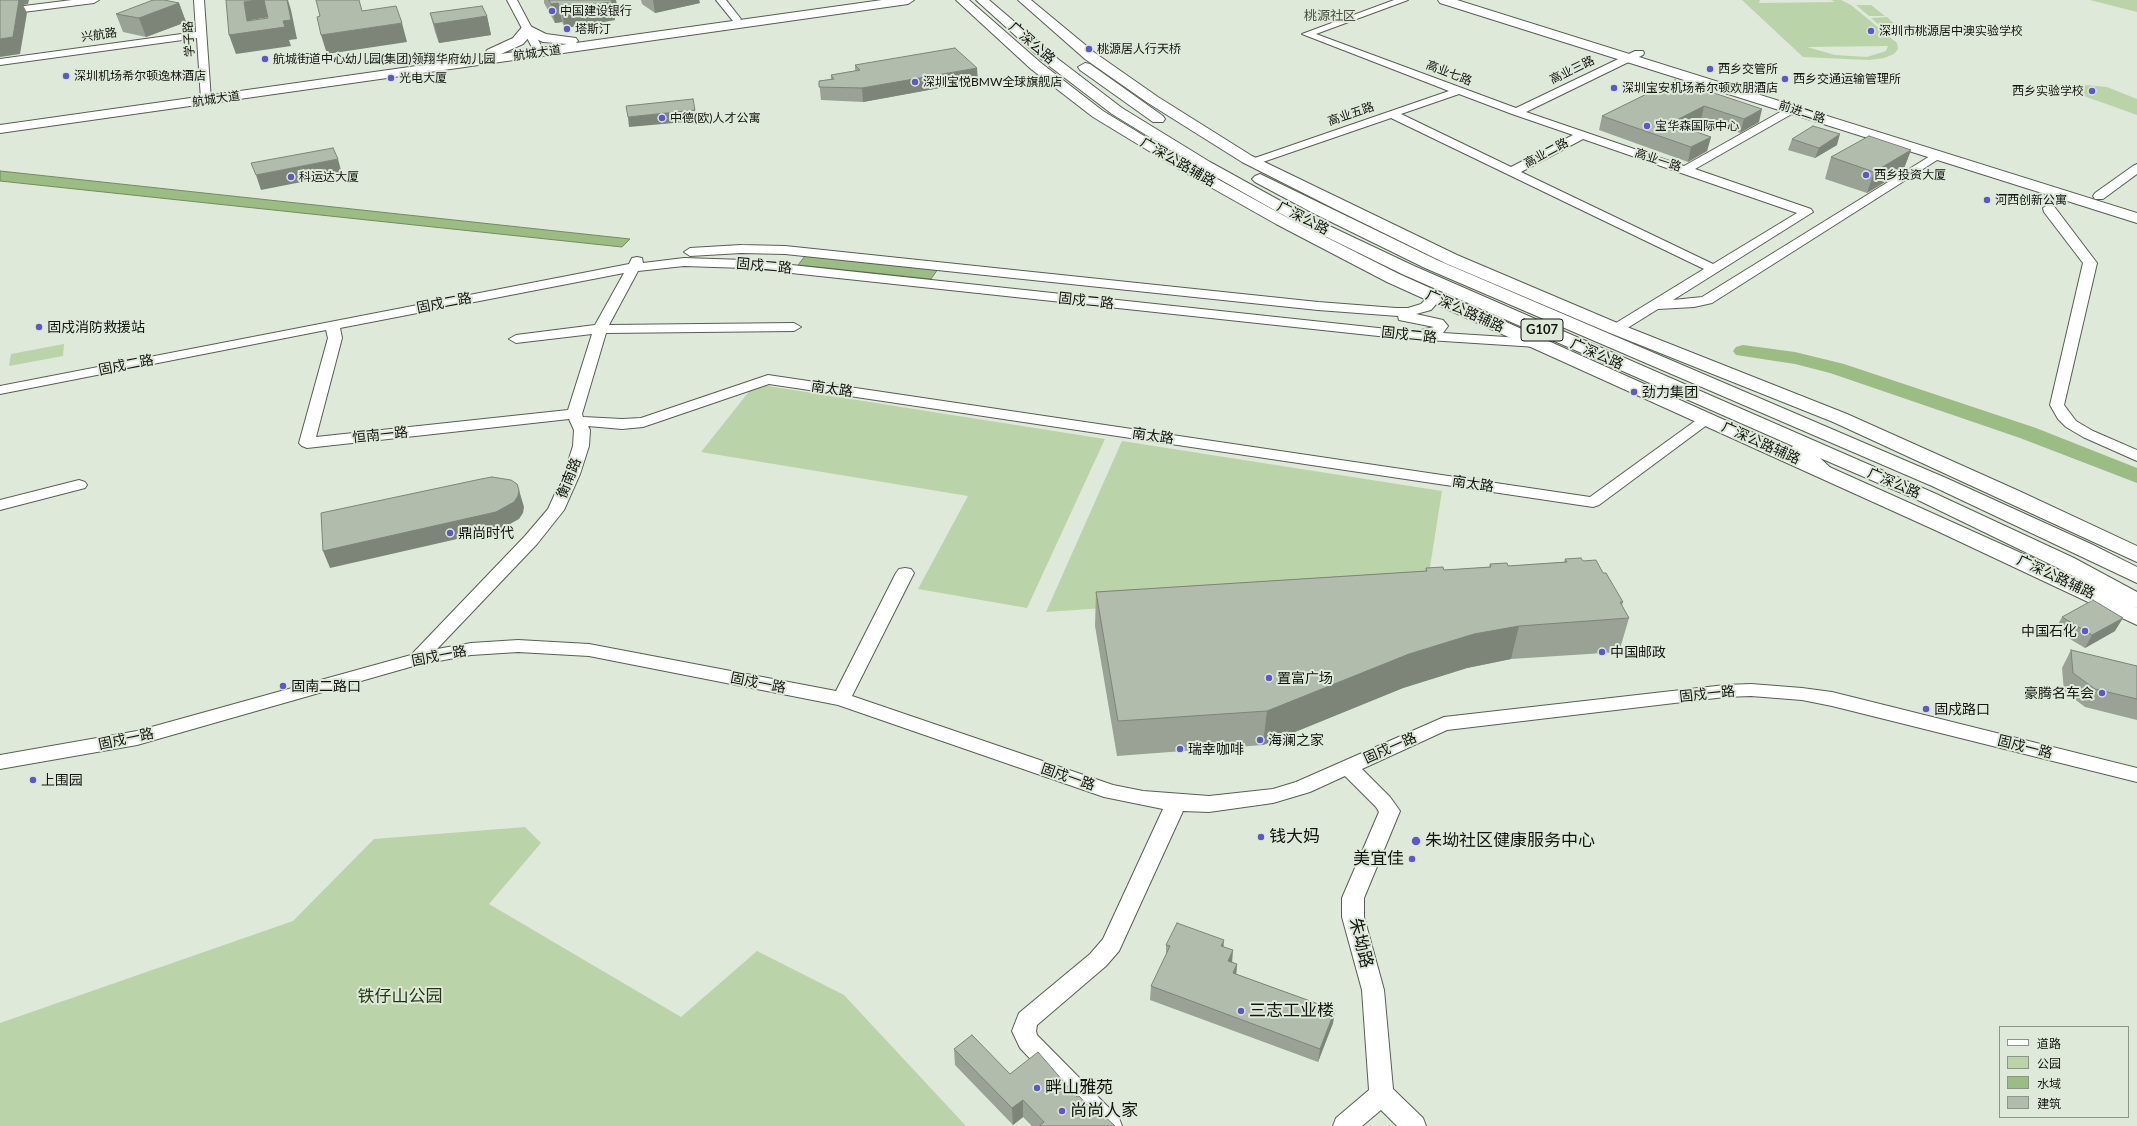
<!DOCTYPE html>
<html>
<head>
<meta charset="utf-8">
<style>
  body { margin:0 }
  #map { position:relative; width:2137px; height:1126px; overflow:hidden; background:#dfe9d9; font-family:Lato,"Noto Sans SC",sans-serif }
  canvas { display:block }
  .legend { position:absolute; left:1999px; top:1026px; width:130px; height:92px; box-sizing:border-box; background:#dfe9d9; border:1px solid #8d9489; margin:0; padding:5px 7px; list-style:none; font-size:12px; color:#121510 }
  .legend li { display:flex; align-items:center; gap:8px; height:20px }
  .legend b { width:20px; border:1px solid #8d9489 }
</style>
</head>
<body>
<div id="map">
<canvas width="2137" height="1126"></canvas>
<ul class="legend">
<li><b style="height:5px;background:#fff"></b>道路</li>
<li><b style="height:11px;background:#bad3a8"></b>公园</li>
<li><b style="height:11px;background:#9bbd83"></b>水域</li>
<li><b style="height:11px;background:#b2bcac"></b>建筑</li>
</ul>
</div>
<script>
const context = document.querySelector('canvas').getContext('2d');
context.lineJoin = 'round';
function fillPath(path, color) { context.fillStyle = color; context.fill(path, 'evenodd'); }
const shape = rows => new Path2D(rows.map(r => 'M' + r).join(''));
function strokePath(path, color, width, dash) { context.strokeStyle = color; context.lineWidth = width; context.lineCap = dash ? 'butt' : 'round'; context.setLineDash(dash || []); context.stroke(path); }
function label(font, color, halo, rows, align = 'center') {
  context.font = font + ' Lato,"Noto Sans SC",sans-serif'; context.lineWidth = 4; context.setLineDash([]); context.textBaseline = 'middle'; context.strokeStyle = halo; context.fillStyle = color; for (const [text, x, y, turn = 0] of rows) {
    context.save(); context.translate(x, y); context.rotate((+turn || 0) * Math.PI / 180); context.textAlign = isNaN(turn) ? turn : align; if (halo) context.strokeText(text, 0, 0); context.fillText(text, 0, 0); context.restore();
  }
}
fillPath(shape([
  [1742,0,1760,0,1759,3,1835,2,1831,0,1841,0,1851,5,1897,43,1898,49,1894,54,1884,58,1869,60,1803,57],
  [1888,46,1886,51,1867,57,1835,55,1807,47],
  [2090,0,2137,0,2137,12],
  [1856,5,1871,5,1885,16,1869,16],
  [1887,17,1900,29,1884,29,1871,18],
  [2086,85,2107,87,2137,99,2137,115,2084,96,2076,91,2077,87],
  [64,344,63,356,9,366,11,354],
  [755,384,1105,439,1027,608,918,589,968,496,701,452],
  [1122,441,1442,491,1427,586,1046,612],
  [525,827,541,843,489,904,681,1017,757,951,844,995,966,1126,0,1126,0,1023,293,921,374,839]
]), '#bad3a8');
const water = shape([
  [0,171,630,239,622,247,0,181,0,171],
  [805,256,938,269,931,279,798,265,805,256]
]);
fillPath(water, '#9bbd83');
strokePath(water, '#728b60', 1);
fillPath(shape([
  [1743,345,1795,352,1844,364,2036,428,2137,468,2137,483,2020,438,1830,373,1795,364,1736,355,1733,351,1736,347,1743,345]
]), '#9bbd83');
const minor = shape([
  [72,0,99,0,94,3,0,15,0,9,72,0],
  [194,0,204,0,211,100,210,102,206,103,201,100,197,38,0,65,0,59,196,32,194,0],
  [507,0,517,0,545,53,544,55,536,55,535,53,507,0],
  [716,0,726,0,741,19,739,21,733,21,716,0],
  [1394,0,1408,0,1316,34,1516,108,1635,51,1643,51,1644,53,1643,55,1526,112,1684,166,1789,107,1797,107,1798,109,1797,111,1695,169,1811,209,1813,212,1673,300,1702,297,1935,153,1939,152,1945,155,1712,303,1694,307,1658,309,1621,332,1611,332,1609,329,1611,326,1704,269,1391,118,1257,164,1253,166,1247,162,1249,160,1449,91,1302,34,1394,0],
  [1459,94,1512,114,1573,135,1511,167,1401,114,1459,94],
  [1583,139,1681,173,1797,213,1713,264,1521,172,1583,139],
  [2137,164,2137,174,2103,199,2095,199,2093,196,2095,193,2133,166,2137,164],
  [2049,204,2053,205,2097,263,2064,405,2076,421,2093,431,2137,450,2137,461,2083,437,2066,427,2058,419,2050,405,2083,263,2044,212,2043,208,2049,204],
  [741,245,785,246,1318,302,1396,308,1408,308,1421,304,1424,301,1426,292,1431,291,1438,295,1438,302,1431,310,1416,314,1443,320,1448,326,1443,333,1537,339,1542,340,1544,343,1542,346,1537,347,1397,338,745,268,684,266,638,271,609,325,794,323,801,327,794,331,606,333,582,414,583,417,622,419,641,418,768,375,1590,497,1702,416,1707,414,1712,416,1715,419,1599,505,1593,507,769,384,643,427,622,429,588,426,590,430,589,446,580,474,564,510,537,544,437,649,471,643,518,640,589,644,836,691,896,573,899,569,905,568,911,569,914,573,852,696,1113,785,1143,791,1209,796,1273,789,1296,782,1444,717,1725,685,1751,684,1802,688,1832,692,2137,768,2137,782,1832,706,1802,700,1751,696,1725,697,1447,730,1362,769,1390,797,1400,811,1364,898,1364,917,1384,990,1393,1089,1423,1118,1426,1126,1397,1126,1381,1110,1362,1126,1333,1126,1336,1118,1369,1090,1362,990,1342,917,1342,898,1379,812,1376,807,1345,776,1310,792,1273,803,1209,812,1183,811,1119,951,1106,966,1037,1025,1036,1031,1037,1035,1119,1118,1122,1126,1094,1126,1020,1048,1012,1031,1019,1013,1090,954,1103,939,1163,809,1104,797,838,705,589,656,518,652,471,655,417,665,137,745,0,769,0,755,137,731,411,655,525,536,548,509,564,474,573,446,574,430,569,419,307,448,302,446,299,443,328,338,326,330,0,394,0,386,629,264,632,258,637,257,642,258,643,263,684,258,745,260,1397,330,1417,331,1434,327,1399,320,1398,316,1318,310,785,254,741,253,690,256,684,252,690,248,741,245],
  [624,273,595,325,516,335,509,339,516,343,592,334,568,410,316,437,342,338,340,328,624,273],
  [79,480,85,482,87,485,85,488,0,510,0,500,79,480]
]);
const major = shape([
  [882,0,914,0,908,4,0,133,0,125,487,56,485,53,487,50,513,38,523,26,528,25,546,34,576,38,578,41,576,43,882,0],
  [530,36,543,42,567,44,501,54,523,44,530,36],
  [956,0,969,0,1041,63,1103,111,1192,165,1288,218,1399,274,2070,575,2137,608,2137,625,1935,530,1387,282,1276,224,1182,171,1093,117,1031,69,956,0],
  [1018,0,1031,0,1095,53,1158,97,1252,156,1457,255,1622,325,1847,414,2019,491,2137,546,2137,562,1833,422,1610,333,1445,263,1333,208,1242,162,1148,103,1085,59,1018,0],
  [1438,0,1457,0,2137,213,2137,223,1440,3,1438,0]
]);
const highway = shape([
  [976,0,989,0,1058,59,1122,108,1210,162,1304,214,1414,266,1934,493,2074,558,2137,592,2137,608,2129,606,2058,568,1920,501,1820,458,1835,472,1832,476,1825,478,1818,476,1792,454,1789,450,1793,446,1402,274,1292,220,1200,168,1112,114,1048,65,976,0],
  [1085,63,1090,64,1163,116,1165,119,1163,122,1153,122,1080,70,1078,67,1085,63],
  [1260,174,1437,260,1946,478,2091,544,2137,567,2137,583,1932,486,1425,268,1313,213,1255,182,1252,179,1255,176,1260,174]
]);
strokePath(minor, '#575f52', 2);
strokePath(major, '#575f52', 2);
strokePath(highway, '#575f52', 2);
fillPath(minor, '#fff');
fillPath(major, '#fff');
fillPath(highway, '#fff');
fillPath(shape([
  [544,0,616,0,618,14,614,14,615,20,565,28,562,22,555,23,544,3],
  [641,0,699,0,700,3,655,13,642,4],
  [179,3,186,22,146,37,123,32,116,14],
  [430,13,487,16,491,35,439,43,435,32],
  [855,65,978,81,863,102,821,100,819,81,831,79,831,75,855,71],
  [1675,80,1759,122,1740,133,1701,120,1685,128,1711,137,1707,151,1688,162,1599,130,1602,116],
  [1792,139,1837,145,1815,158,1788,150],
  [1911,150,1903,171,1867,193,1825,179,1831,157],
  [1565,559,1583,561,1603,573,1623,602,1622,606,1629,618,1619,652,1511,659,1467,668,1403,688,1263,745,1117,756,1095,626,1096,592,1425,571,1426,568,1444,570,1489,567,1490,564,1508,566,1564,562],
  [2062,617,2115,631,2085,648,2055,630],
  [2071,650,2137,666,2137,720,2085,707,2064,691,2062,668],
  [1166,945,1224,947,1232,962,1237,964,1236,974,1335,1010,1333,1023,1318,1062,1150,1000,1151,986,1166,955],
  [954,1049,1010,1074,1077,1097,1093,1111,1115,1126,1032,1126,1023,1117,1013,1125,955,1065]
]), '#99a294');
fillPath(shape([
  [0,0,29,0,28,4,23,5,27,13,20,54,0,57],
  [256,0,264,0,270,17,251,20,252,32,283,21,287,0,288,0,291,10,297,39,289,40,291,46,236,54,229,35,247,21,244,2],
  [609,0,616,0,618,14,614,14,615,20,565,28,561,9],
  [653,0,699,0,700,3,655,13],
  [179,3,186,22,146,37,139,18],
  [558,3,562,22,555,23,551,4],
  [487,16,491,35,439,43,434,24],
  [402,23,407,42,327,54,321,35],
  [977,68,978,81,863,102,862,88],
  [1704,106,1701,120,1667,137,1671,123],
  [1762,109,1759,122,1740,133,1744,119],
  [695,110,696,121,629,127,628,117],
  [1840,134,1837,145,1815,158,1819,148],
  [1711,137,1707,151,1688,162,1691,147],
  [1911,150,1903,171,1867,193,1874,172],
  [338,159,342,174,261,190,256,175],
  [519,490,524,507,523,513,519,519,501,529,330,568,323,551],
  [2123,618,2115,631,2085,648,2092,635],
  [1519,626,1511,659,1467,668,1403,688,1263,745,1267,711,1409,654,1474,634],
  [1224,940,1223,954,1221,946],
  [1233,950,1232,964,1228,961],
  [1237,964,1236,978,1233,973],
  [1335,1010,1333,1023,1318,1062,1320,1049],
  [1023,1100,1023,1117,1013,1125,1012,1108]
]), '#7d8478');
const building = shape([
  [0,0,19,0,13,37,0,39,0,0],
  [153,0,164,0,179,3,139,18,116,14,153,0],
  [226,0,256,0,244,2,247,21,268,18,264,0,287,0,291,20,283,21,285,27,229,35,226,0],
  [316,0,359,0,362,11,396,6,402,23,321,35,317,17,320,16,316,0],
  [549,0,611,0,612,2,561,9,558,3,551,4,549,0],
  [482,6,487,16,434,24,430,13,482,6],
  [955,48,977,68,862,88,819,87,819,81,834,79,831,75,860,70,855,65,955,48],
  [1675,80,1762,109,1744,119,1704,106,1671,123,1711,137,1691,147,1602,116,1675,80],
  [693,99,695,110,628,117,626,106,693,99],
  [1813,126,1840,134,1819,148,1792,139,1813,126],
  [1869,136,1911,150,1874,172,1831,157,1869,136],
  [333,148,338,159,256,175,251,163,333,148],
  [492,477,511,480,517,484,519,490,518,496,514,502,496,512,323,551,321,513,481,479,492,477],
  [1581,558,1583,561,1596,560,1603,573,1606,573,1623,602,1620,602,1629,618,1519,626,1474,634,1409,654,1267,711,1118,721,1096,592,1427,571,1426,568,1443,567,1444,570,1491,567,1490,564,1507,563,1508,566,1567,562,1565,559,1581,558],
  [2093,600,2123,618,2092,635,2062,617,2093,600],
  [2071,650,2137,666,2137,699,2095,689,2073,673,2071,650],
  [1177,923,1224,940,1221,946,1233,950,1228,961,1237,964,1233,973,1335,1010,1320,1049,1151,986,1170,946,1166,945,1177,923],
  [972,1035,1010,1074,1038,1052,1077,1097,1079,1096,1093,1111,1099,1111,1115,1126,1040,1126,1040,1125,1044,1122,1023,1100,1012,1108,954,1049,972,1035]
]);
fillPath(building, '#b2bcac');
strokePath(building, '#7d8478', 1);
for (const [x, y, r, color] of [
  [552,11,4,"#5a58d0"],
  [567,29,4,"#5a58d0"],
  [1871,31,4,"#5a58d0"],
  [1089,49,4,"#5a58d0"],
  [265,59,4,"#5a58d0"],
  [1710,69,4,"#5a58d0"],
  [66,76,4,"#5a58d0"],
  [391,78,4,"#5a58d0"],
  [1785,79,4,"#5a58d0"],
  [915,82,4,"#5a58d0"],
  [1614,88,4,"#5a58d0"],
  [2092,91,4,"#5a58d0"],
  [662,118,4,"#5a58d0"],
  [1647,126,4,"#5a58d0"],
  [1866,175,4,"#5a58d0"],
  [291,177,4,"#5a58d0"],
  [1987,200,4,"#5a58d0"],
  [39,327,4,"#5a58d0"],
  [1634,392,4,"#5a58d0"],
  [450,533,4,"#5a58d0"],
  [2085,631,4,"#5a58d0"],
  [1602,652,4,"#5a58d0"],
  [1269,678,4,"#5a58d0"],
  [283,686,4,"#5a58d0"],
  [2102,693,4,"#5a58d0"],
  [1926,709,4,"#5a58d0"],
  [1260,740,4,"#5a58d0"],
  [1180,749,4,"#5a58d0"],
  [33,780,4,"#5a58d0"],
  [1261,837,4,"#5a58d0"],
  [1416,841,5,"#5a58d0"],
  [1412,859,4,"#5a58d0"],
  [1241,1011,4,"#5a58d0"],
  [1037,1088,4,"#5a58d0"],
  [1062,1111,4,"#5a58d0"]
]) { const dot = new Path2D(); dot.arc(x, y, r, 0, 2 * Math.PI); context.fillStyle = color; context.fill(dot); strokePath(dot, '#dfe9d9', 1.5); }
label('12px', '#121510', '#dfe9d9', [
  ["中国建设银行",560,11],
  ["塔斯汀",575,29],
  ["深圳市桃源居中澳实验学校",1879,31],
  ["桃源居人行天桥",1097,49],
  ["航城街道中心幼儿园(集团)领翔华府幼儿园",273,59],
  ["西乡交管所",1718,69],
  ["深圳机场希尔顿逸林酒店",74,76],
  ["光电大厦",399,78],
  ["西乡交通运输管理所",1793,79],
  ["深圳宝悦BMW全球旗舰店",923,82],
  ["深圳宝安机场希尔顿欢朋酒店",1622,88],
  ["西乡实验学校",2084,91,"right"],
  ["中德(欧)人才公寓",670,118],
  ["宝华森国际中心",1655,126],
  ["西乡投资大厦",1874,175],
  ["科运达大厦",299,177],
  ["河西创新公寓",1995,200]
], 'left');
label('12px', '#121510', '#dfe9d9', [
  ["兴航路",99,35,-8],
  ["学子路",189,39,-94],
  ["航城大道",537,53,-8],
  ["高业三路",1572,70,-26],
  ["高业七路",1449,73,21],
  ["航城大道",216,99,-8],
  ["前进二路",1802,112,18],
  ["高业五路",1351,114,-19],
  ["高业二路",1546,153,-28],
  ["高业一路",1658,160,18]
]);
label('13px', '#495144', '#dfe9d9', [
  ["桃源社区",1330,16]
]);
for (const [x, y, w] of [
  [1542,330,42]
]) { const box = new Path2D(); box.roundRect(x - w / 2, y - 11, w, 22, 3); context.fillStyle = '#dfe9d9'; context.fill(box); strokePath(box, '#121510', 1); }
label('bold 13px', '#121510', null, [
  ["G107",1542,330]
]);
label('14px', '#121510', '#dfe9d9', [
  ["广深公路",1032,43,41],
  ["广深公路辅路",1178,162,30],
  ["广深公路",1303,218,27],
  ["固戍二路",764,266,5],
  ["固戍二路",1086,301,6],
  ["固戍二路",444,303,-11],
  ["广深公路辅路",1465,311,24],
  ["固戍二路",1409,335,6],
  ["广深公路",1597,354,24],
  ["固戍二路",126,365,-11],
  ["南太路",832,389,8],
  ["恒南一路",380,435,-6],
  ["南太路",1153,436,8],
  ["广深公路辅路",1761,443,24],
  ["衡南路",569,478,-68],
  ["广深公路",1894,483,23],
  ["南太路",1473,484,8],
  ["广深公路辅路",2056,577,25],
  ["固戍一路",439,656,-11],
  ["固戍一路",758,683,11],
  ["固戍一路",1707,694,-6],
  ["固戍一路",126,739,-12],
  ["固戍一路",2025,747,14],
  ["固戍一路",1390,748,-24],
  ["固戍一路",1068,777,19]
]);
label('14px', '#121510', '#dfe9d9', [
  ["固戍消防救援站",47,327],
  ["劲力集团",1642,392],
  ["鼎尚时代",458,533],
  ["中国石化",2077,631,"right"],
  ["中国邮政",1610,652],
  ["置富广场",1277,678],
  ["固南二路口",291,686],
  ["豪腾名车会",2094,693,"right"],
  ["固戍路口",1934,709],
  ["海澜之家",1268,740],
  ["瑞幸咖啡",1188,749],
  ["上围园",41,780]
], 'left');
label('17px', '#121510', '#dfe9d9', [
  ["钱大妈",1269,837],
  ["朱坳社区健康服务中心",1425,841],
  ["美宜佳",1404,859,"right"],
  ["三志工业楼",1249,1011],
  ["畔山雅苑",1045,1088],
  ["尚尚人家",1070,1111]
], 'left');
label('17px', '#121510', '#dfe9d9', [
  ["朱坳路",1361,943,76]
]);
label('17px', '#23380f', '#dfe9d9', [
  ["铁仔山公园",400,997]
]);
</script>
</body>
</html>
